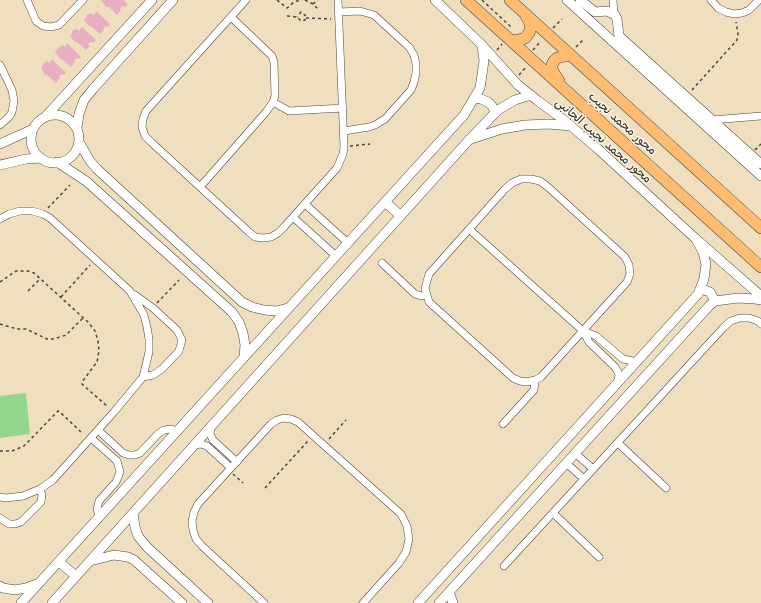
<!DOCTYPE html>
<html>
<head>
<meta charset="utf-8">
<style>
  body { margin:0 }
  canvas { display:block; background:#f0dfbe }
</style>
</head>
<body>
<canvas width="761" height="603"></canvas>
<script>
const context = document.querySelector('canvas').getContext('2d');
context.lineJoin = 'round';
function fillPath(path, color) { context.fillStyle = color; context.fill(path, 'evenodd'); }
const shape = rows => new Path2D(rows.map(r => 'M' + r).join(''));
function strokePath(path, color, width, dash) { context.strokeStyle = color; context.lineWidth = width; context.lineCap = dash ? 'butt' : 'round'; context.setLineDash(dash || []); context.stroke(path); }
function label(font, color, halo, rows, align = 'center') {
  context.font = font + ' Sriracha,"Playpen Sans Arabic",sans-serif'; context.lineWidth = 3; context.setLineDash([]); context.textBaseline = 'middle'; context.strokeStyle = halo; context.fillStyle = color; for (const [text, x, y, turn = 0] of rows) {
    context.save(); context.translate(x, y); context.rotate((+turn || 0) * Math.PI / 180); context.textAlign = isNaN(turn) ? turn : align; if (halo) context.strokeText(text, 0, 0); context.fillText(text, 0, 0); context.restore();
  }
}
fillPath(shape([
  [26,393,30,434,0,438,0,396]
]), '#93d68e');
fillPath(shape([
  [101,0,124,0,128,5,125,7,122,6,120,9,121,10,117,15,109,7,106,7],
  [96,11,110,24,108,27,105,26,103,29,104,30,100,34,91,26,89,26,84,20,89,13,90,14,91,13,94,15],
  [82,27,96,40,94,43,91,42,88,44,90,46,86,50,77,42,75,42,70,36,74,29,75,30,77,29,79,31],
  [67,43,81,57,79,59,76,58,74,61,75,62,71,67,62,59,60,59,55,52,60,46,61,47,62,45,65,47],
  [52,59,66,73,64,75,61,74,59,77,60,78,56,83,47,75,45,75,41,68,45,62,46,63,47,61,50,63]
]), '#e7afbf');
const minor = shape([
  [27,0,36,21,43,26,51,27,59,25,83,0],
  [246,0,146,111,143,119,142,127,145,136,151,142,249,232,255,237,263,238,271,237,278,233,284,227,337,168,343,154,344,147,338,0],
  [613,0,614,14],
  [711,0,718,8,726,12,734,14,742,13,749,10,759,0],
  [339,12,360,11,374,15,409,47,414,55,416,64,416,73,414,82,411,90,385,119,375,125,369,127,344,131],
  [0,65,12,90,14,101,12,112,9,117,0,125],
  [273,102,289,111,343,108],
  [712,120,761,116],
  [521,179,531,179,540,181,548,187,625,257,629,265,630,274,627,282,541,377,535,380,527,382,520,381,513,378,429,302,425,288,429,274,505,189,512,183,521,179],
  [200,187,266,112,273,102,275,96,274,62,272,56,231,17],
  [305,204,348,243],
  [293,217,336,256],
  [0,219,9,214,20,211,32,211,43,214,50,218,130,291,144,315,147,327,149,339,149,352,143,377,114,412,53,480,40,489,23,496,6,498,0,497],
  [469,229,583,331,589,342,615,367,619,374,618,382],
  [382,263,415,294,421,296,426,295],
  [135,295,153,308,177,330,182,340,179,351,162,369,153,375,143,377],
  [583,331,596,336,623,359,637,362],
  [503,424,534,390,535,380],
  [211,427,210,434,213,440,237,462],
  [98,430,123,453,129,455,135,455,140,453,158,434,164,430,171,429,177,431],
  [91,438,117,461,120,472,116,482,99,501,97,509,99,517],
  [618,443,666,488],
  [194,445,201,444,207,446,231,468],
  [575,453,593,469],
  [566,463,584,479],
  [553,513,599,557],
  [0,518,9,524,15,524,21,522,41,502,42,495,40,489],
  [504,566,724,327,731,321,740,318,749,318,758,321,761,324],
  [264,603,202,546,196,539,193,530,192,521,194,512,198,504,271,424,277,420,284,418,291,419,298,422,401,514,407,526,409,539,406,552,399,563,363,603]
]);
const tertiary = shape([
  [435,0,482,45,518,85,538,101,564,120,598,149,696,239,761,296],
  [567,0,761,176],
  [580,0,595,12,607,11,615,15,617,19,619,36,761,164],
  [475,98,481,99,488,102,492,106,495,112],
  '31 139a24 24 0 1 1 48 0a24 24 0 1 1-48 0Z',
  [45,117,152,0],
  [77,128,79,114,84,100,93,89,173,0],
  [471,139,502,129,525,125,549,124,571,126],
  [79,142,90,161,97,169,242,302,252,307,264,310,276,311,288,308],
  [0,144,33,129],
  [57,162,86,181,232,312,239,322,243,333,245,345,244,357],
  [0,165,26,159,41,158],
  [385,202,401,216],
  [701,289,710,292,715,301],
  [133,513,135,527,138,536,147,547,208,603],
  [90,561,114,555,128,557,134,560,182,603],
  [59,562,76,576],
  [0,586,3,588,15,590,26,588,37,584],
  [449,592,453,603],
  [21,603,464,115,480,88,484,61,482,45],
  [52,603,468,141,498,110,515,100,531,95],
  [418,603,698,294,704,279,706,264,703,252,696,239],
  [439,603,710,305,715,301,738,298,755,299,761,300]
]);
const primary = shape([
  [466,0,761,267],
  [510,0,761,228],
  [511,41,519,40,525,38,529,33,531,27,529,21,526,16],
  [559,81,552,70,552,65,554,61,557,58,569,55]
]);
strokePath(minor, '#494641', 8);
strokePath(tertiary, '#494641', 10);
strokePath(primary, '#494641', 12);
strokePath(shape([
  [277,0,287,8,294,2,300,0],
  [305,0,313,4,318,9],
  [482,0,511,27],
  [313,4,318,0],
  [287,16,297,17,301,21,305,20,306,16,301,12,297,17],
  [306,18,331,19],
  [553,28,562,19],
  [576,47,584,39],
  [497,50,502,44],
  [533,50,541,41],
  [519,75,526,67],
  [692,90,737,40,738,34,736,22],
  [350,146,370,144],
  [755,150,761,144],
  [48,208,70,185],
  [0,282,16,271,28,271,34,273,89,323,95,331,98,341,99,351,97,362,82,382,82,384,108,407],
  [28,291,40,279],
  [61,297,90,265],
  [157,303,179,280],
  [0,324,17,329,26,329,47,339,54,339,66,335,83,318],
  [329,439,346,420],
  [0,451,12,451,24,446,58,411,60,412,83,434],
  [233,474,243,483],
  [265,488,308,441]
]), '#494641', 1.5, [3, 3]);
strokePath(minor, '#fff', 7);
strokePath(tertiary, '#fff', 9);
strokePath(primary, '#febc70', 11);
label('12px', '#2b2b2b', '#fcf5e5', [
  ["محور محمد نجيب",622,124,42],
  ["محور محمد نجيب الجانبى",603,141,41]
]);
</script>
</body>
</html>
